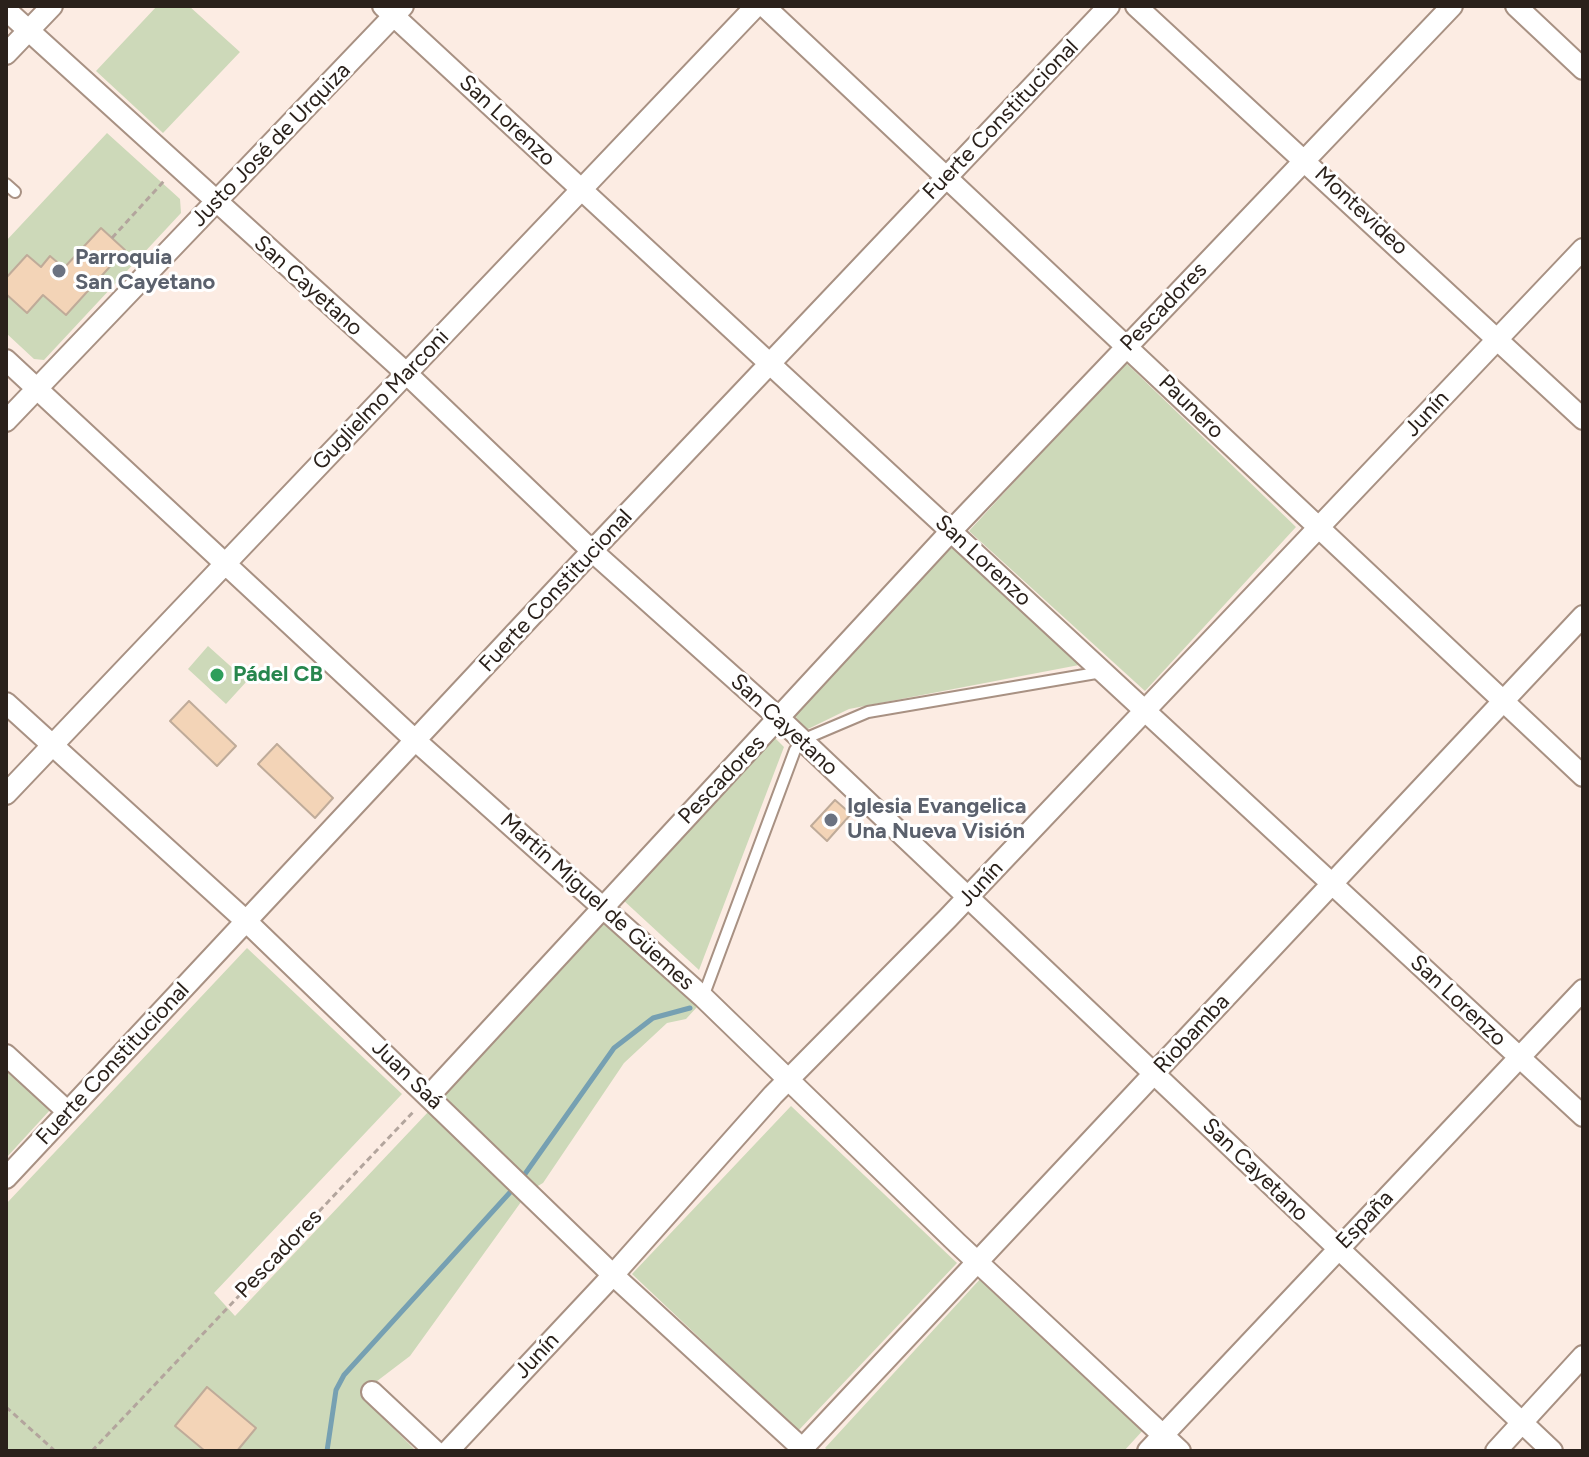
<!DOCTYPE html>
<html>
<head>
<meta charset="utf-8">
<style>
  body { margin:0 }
  #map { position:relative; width:1589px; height:1457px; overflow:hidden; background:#fcece3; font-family:Figtree,sans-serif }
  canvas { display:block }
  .frame { position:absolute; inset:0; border:8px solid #2a211b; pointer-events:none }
</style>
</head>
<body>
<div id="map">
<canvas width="1589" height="1457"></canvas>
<div class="frame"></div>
</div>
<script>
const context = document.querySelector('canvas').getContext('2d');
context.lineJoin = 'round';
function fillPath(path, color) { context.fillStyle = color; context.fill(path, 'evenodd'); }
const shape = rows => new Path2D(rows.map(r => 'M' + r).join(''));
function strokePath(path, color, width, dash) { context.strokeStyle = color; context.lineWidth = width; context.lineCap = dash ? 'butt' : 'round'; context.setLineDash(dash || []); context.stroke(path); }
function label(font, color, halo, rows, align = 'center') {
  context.font = font + ' Figtree,sans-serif'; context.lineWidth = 6; context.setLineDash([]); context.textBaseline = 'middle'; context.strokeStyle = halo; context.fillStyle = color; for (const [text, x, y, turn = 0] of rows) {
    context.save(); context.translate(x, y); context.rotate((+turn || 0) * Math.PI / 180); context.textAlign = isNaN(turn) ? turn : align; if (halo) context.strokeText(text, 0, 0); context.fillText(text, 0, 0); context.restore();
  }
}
fillPath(shape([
  [157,6,189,6,240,52,163,133,96,71],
  [107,133,180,199,181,213,44,360,34,359,6,333,6,294,43,295,124,249,101,228,64,268,51,256,41,267,27,255,8,276,6,241],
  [1125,362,1296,527,1145,691,969,531],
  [950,545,1079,665,849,709,806,730,795,716],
  [208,646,247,681,226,704,188,669],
  [774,737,784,747,699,970,622,899],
  [602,919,697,1007,686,1019,667,1023,624,1063,543,1183,536,1187,440,1093],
  [247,948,402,1094,214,1293,235,1316,429,1111,521,1202,410,1356,360,1394,416,1451,6,1451,6,1204],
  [6,1070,50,1110,6,1158],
  [791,1106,957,1263,798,1431,632,1274],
  [982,1277,1145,1428,1124,1451,829,1451,825,1448]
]), '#cdd9b9');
strokePath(shape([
  [520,1181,614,1048,653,1018,690,1008],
  [327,1451,336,1390,344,1375,514,1188]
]), '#76a0b2', 5);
const building = shape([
  [101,228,125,250,66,315,43,295,27,313,6,294,6,278,27,255,41,267,50,256,64,268,101,228],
  [189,701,236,746,217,766,170,721,189,701],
  [277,744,333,798,315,818,258,764,277,744],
  [835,800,851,814,827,841,811,826,835,800],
  [207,1387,256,1428,237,1451,205,1451,175,1426,207,1387]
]);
fillPath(building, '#f3d4b7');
strokePath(building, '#bfab99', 2);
const service = shape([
  [6,184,15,192],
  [703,997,795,750,802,740,868,712,1102,672]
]);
const minor = shape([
  [383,6,1583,1116],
  [764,6,1583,776],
  [1136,6,1583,419],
  [1516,6,1583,69],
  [6,10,406,373,592,551,780,719,1552,1451],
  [6,54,52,6],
  [6,360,416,741,703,997,957,1243,1180,1451],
  [6,421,403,6],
  [6,703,247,922,613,1275,805,1451],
  [6,794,756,6],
  [6,1055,68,1112],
  [429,1096,951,531,1452,6],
  [6,1178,592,551,1109,6],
  [372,1392,435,1451],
  [448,1451,613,1275,773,1095,947,919,1583,249],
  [800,1451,1583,616],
  [1148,1451,1583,990],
  [1496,1451,1583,1356]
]);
strokePath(service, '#a89183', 14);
strokePath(minor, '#a89183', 24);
strokePath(shape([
  [112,238,164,181],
  [6,1407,55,1451],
  [92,1451,415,1110]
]), '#b3a59d', 3, [6, 4]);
strokePath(service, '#fff', 10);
strokePath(minor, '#fff', 20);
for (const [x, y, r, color] of [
  [59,271,8,"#6b7280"],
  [217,675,8,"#2e9e5b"],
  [831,820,8,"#6b7280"]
]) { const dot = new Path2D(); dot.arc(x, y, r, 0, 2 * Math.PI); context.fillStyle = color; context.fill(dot); strokePath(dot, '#fff', 3); }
label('22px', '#2a211b', '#fff', [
  ["Fuerte Constitucional",1001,120,-46],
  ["San Lorenzo",507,121,43],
  ["Justo José de Urquiza",271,145,-46],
  ["Montevideo",1361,211,43],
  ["San Cayetano",308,286,42],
  ["Pescadores",1164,307,-46],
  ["Guglielmo Marconi",381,400,-46],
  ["Paunero",1191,407,44],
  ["Junín",1427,414,-47],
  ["San Lorenzo",983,561,43],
  ["Fuerte Constitucional",556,591,-47],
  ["San Cayetano",784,725,43],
  ["Pescadores",722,780,-46],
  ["Junín",981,884,-47],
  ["Martín Miguel de Güemes",597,902,42],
  ["San Lorenzo",1458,1001,43],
  ["Riobamba",1192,1034,-47],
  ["Fuerte Constitucional",113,1064,-47],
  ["Juan Saá",407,1075,44],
  ["San Cayetano",1255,1170,44],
  ["España",1365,1220,-46],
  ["Pescadores",279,1254,-46],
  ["Junín",537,1356,-47]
]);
label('bold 22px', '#5b616d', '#fff', [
  ["Parroquia",75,258],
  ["San Cayetano",75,283],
  ["Iglesia Evangelica",847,807],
  ["Una Nueva Visión",847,832]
], 'left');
label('bold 22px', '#27864d', '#fff', [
  ["Pádel CB",233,675]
], 'left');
</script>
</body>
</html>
